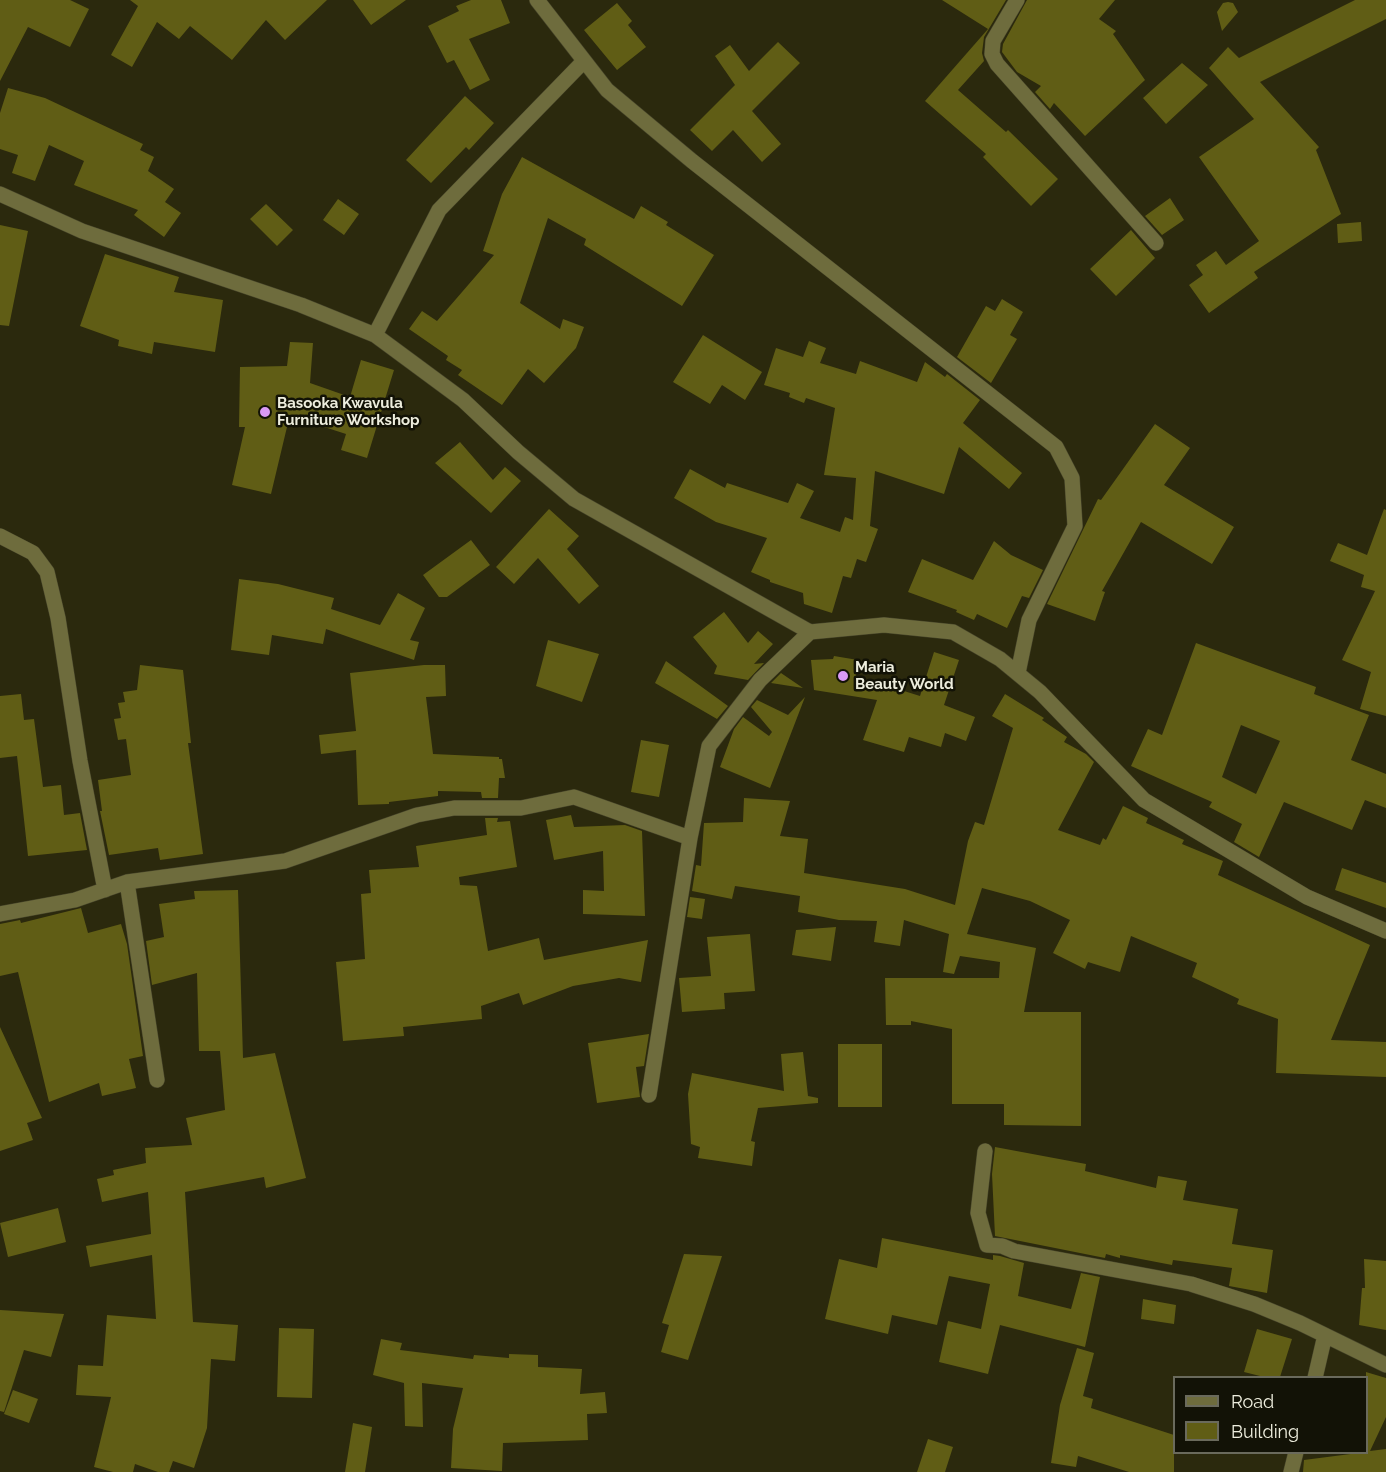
<!DOCTYPE html>
<html>
<head>
<meta charset="utf-8">
<style>
  body { margin:0 }
  #map { position:relative; width:1386px; height:1472px; overflow:hidden; background:#2b290d; font-family:Raleway,sans-serif }
  canvas { display:block }
  .legend { position:absolute; left:1173px; top:1376px; width:195px; height:78px; box-sizing:border-box; background:#121206; border:2px solid #6a6a5c; margin:0; padding:8px 10px; list-style:none; font-size:18px; color:#ededdd }
  .legend li { display:flex; align-items:center; gap:12px; height:30px }
  .legend b { width:30px; border:2px solid #6a6a5c }
</style>
</head>
<body>
<div id="map">
<canvas width="1386" height="1472"></canvas>
<ul class="legend">
<li><b style="height:8px;background:#6e6c3d"></b>Road</li>
<li><b style="height:16px;background:#605d15"></b>Building</li>
</ul>
</div>
<script>
const context = document.querySelector('canvas').getContext('2d');
context.lineJoin = 'round';
function fillPath(path, color) { context.fillStyle = color; context.fill(path, 'evenodd'); }
const shape = rows => new Path2D(rows.map(r => 'M' + r).join(''));
function strokePath(path, color, width, dash) { context.strokeStyle = color; context.lineWidth = width; context.lineCap = dash ? 'butt' : 'round'; context.setLineDash(dash || []); context.stroke(path); }
function label(font, color, halo, rows, align = 'center') {
  context.font = font + ' Raleway,sans-serif'; context.lineWidth = 5; context.setLineDash([]); context.textBaseline = 'middle'; context.strokeStyle = halo; context.fillStyle = color; for (const [text, x, y, turn = 0] of rows) {
    context.save(); context.translate(x, y); context.rotate((+turn || 0) * Math.PI / 180); context.textAlign = isNaN(turn) ? turn : align; if (halo) context.strokeText(text, 0, 0); context.fillText(text, 0, 0); context.restore();
  }
}
fillPath(shape([
  [0,0,70,0,89,9,70,47,28,27,0,81],
  [130,0,327,0,285,40,266,20,232,60,190,26,179,39,157,22,132,67,111,55,138,6],
  [353,0,406,0,371,25],
  [471,0,501,0,510,23,469,39,490,80,470,90,454,60,447,63,428,26,459,11,456,6],
  [942,0,1006,0,984,37,982,53,984,61,958,90,1006,132,1008,130,1058,179,1031,206,983,157,986,154,925,101,988,29],
  [1027,0,1115,0,1099,19,1116,31,1113,34,1145,80,1085,136,1054,103,1050,109,1035,92,1041,86,1017,72,1002,52,1003,44],
  [1355,0,1386,0,1386,19,1260,82,1319,147,1316,150,1341,214,1254,272,1258,278,1209,313,1189,285,1203,275,1196,265,1216,251,1226,265,1259,241,1199,157,1254,119,1209,68,1228,47,1239,58],
  [1228,2,1233,3,1238,12,1222,31,1217,12,1223,3],
  [617,3,632,21,628,25,646,47,617,70,584,30],
  [778,42,800,63,752,111,781,144,762,162,733,130,712,151,690,130,735,85,715,56,730,45,749,71],
  [1182,63,1208,85,1166,124,1143,98],
  [8,88,45,98,143,144,140,150,154,157,148,171,174,189,165,202,181,213,164,237,134,215,138,210,74,185,84,161,49,145,35,181,12,173,18,155,0,149,0,113],
  [465,96,494,123,469,150,466,147,431,183,406,160],
  [522,157,634,219,641,206,668,222,666,225,714,255,682,306,584,245,586,239,548,218,520,303,560,329,563,319,584,327,576,348,544,383,528,369,502,405,458,375,462,370,446,360,448,356,409,329,422,311,437,321,494,255,483,251,502,194],
  [1170,198,1184,220,1162,235,1145,216],
  [338,199,359,214,344,235,323,220],
  [266,204,293,230,277,246,250,219],
  [1361,222,1362,241,1338,243,1337,224],
  [0,225,28,231,9,326,0,325],
  [1131,230,1155,258,1116,296,1090,269],
  [105,254,179,277,174,292,223,300,215,352,154,342,152,354,118,346,119,340,80,326],
  [1002,299,1023,312,1010,335,1017,339,991,383,957,357,986,306,995,311],
  [703,335,762,372,745,400,722,385,710,404,673,382],
  [809,341,826,348,820,363,856,374,860,361,917,382,925,362,945,377,947,374,980,400,963,423,1022,473,1009,489,959,447,944,494,875,471,870,526,878,529,866,562,857,559,851,578,843,576,832,613,804,604,803,593,770,582,770,580,751,572,767,538,716,522,674,498,690,469,725,488,727,483,788,503,797,483,814,491,800,518,840,532,845,517,853,520,856,478,824,475,835,408,806,398,804,403,789,397,790,393,764,385,776,348,803,357],
  [290,342,313,343,310,383,350,397,361,360,394,370,367,458,341,450,346,434,290,416,290,427,287,427,271,494,232,485,245,427,239,427,240,367,287,366],
  [1155,424,1190,448,1164,485,1234,527,1212,564,1141,522,1102,591,1105,592,1095,621,1047,604,1098,499,1101,500],
  [460,442,493,480,505,467,521,481,491,513,435,463],
  [549,509,579,536,567,549,599,586,579,604,538,558,514,584,496,567],
  [1384,509,1386,510,1386,716,1360,709,1371,672,1342,660,1375,591,1361,587,1364,575,1330,561,1338,543,1367,555],
  [471,540,490,565,447,597,439,597,423,575],
  [994,541,1011,555,1043,570,1029,598,1022,596,1007,628,977,614,974,620,956,612,957,610,908,592,922,559,973,580],
  [239,579,278,584,334,598,331,609,380,625,398,593,425,608,410,640,419,642,414,660,326,629,323,644,272,635,269,655,231,650],
  [724,612,748,643,758,631,773,644,754,664,764,663,748,680,714,674,717,666,693,637],
  [548,640,599,654,582,702,536,686],
  [1196,643,1316,687,1314,694,1369,715,1351,760,1386,774,1386,808,1365,800,1352,830,1284,802,1259,857,1234,842,1242,824,1209,807,1212,802,1131,766,1148,729,1162,735],
  [1241,725,1280,741,1256,794,1222,777],
  [934,652,959,660,944,705,975,717,966,741,945,733,941,747,909,737,904,752,863,740,877,700,814,690,811,660,833,659,834,656,858,660,856,676,920,696],
  [666,661,728,706,717,719,655,683],
  [140,665,183,670,191,743,188,743,203,854,160,860,158,848,109,855,100,811,102,811,98,780,131,775,126,739,118,740,114,719,121,718,118,703,125,702,123,692,137,690],
  [424,665,445,665,446,696,426,697,433,754,499,757,499,759,502,759,505,778,499,778,498,798,482,798,481,792,438,791,438,796,389,802,389,804,358,805,356,750,321,754,319,735,356,731,350,673],
  [781,673,803,688,771,683],
  [21,694,24,720,34,719,43,787,61,785,64,815,80,813,87,850,28,856,17,756,0,758,0,696],
  [1005,694,1044,718,1042,720,1067,737,1064,742,1086,754,1094,762,1058,830,1100,845,1103,838,1106,840,1123,806,1148,818,1146,823,1184,840,1182,844,1223,861,1218,875,1370,945,1331,1040,1386,1042,1386,1077,1276,1073,1278,1019,1237,1004,1239,999,1192,977,1197,963,1131,936,1120,972,1088,962,1085,969,1053,953,1070,920,1030,901,982,888,967,934,1036,948,1024,1012,1081,1012,1081,1126,1004,1125,1004,1104,952,1104,952,1029,911,1021,911,1025,886,1025,885,978,999,978,1000,962,960,956,954,974,943,972,949,934,904,920,900,946,874,942,877,921,839,920,798,912,800,896,735,886,732,899,692,891,696,865,701,866,704,823,743,822,744,798,790,801,780,836,808,839,804,873,905,889,955,905,968,841,975,822,984,825,1013,728,992,716],
  [805,697,770,788,720,767,734,729,743,717,769,736,772,732,751,707,757,700,788,715],
  [641,740,669,745,659,797,631,792],
  [571,815,574,827,625,825,642,831,645,916,583,914,583,890,604,891,603,851,554,860,546,820],
  [485,818,498,818,497,822,510,821,517,867,459,877,460,885,477,886,488,951,539,938,544,960,648,940,641,982,619,978,573,986,523,1005,519,993,481,1006,482,1019,403,1027,404,1036,343,1041,336,962,365,959,361,894,371,893,369,870,419,867,416,846,487,835],
  [1342,868,1386,883,1386,908,1335,890],
  [238,890,243,1058,275,1053,306,1178,266,1188,264,1177,185,1192,193,1322,238,1325,235,1361,211,1359,207,1428,194,1468,173,1461,169,1472,158,1472,135,1464,133,1472,113,1472,94,1467,111,1397,76,1395,78,1365,103,1366,107,1315,156,1319,152,1255,90,1267,86,1246,151,1234,148,1192,102,1202,97,1179,114,1175,113,1170,146,1163,145,1148,192,1145,186,1118,225,1110,220,1051,199,1051,197,973,152,985,146,941,164,937,159,904,195,899,194,891],
  [690,897,705,899,702,919,687,917],
  [81,908,88,933,121,924,127,944,143,1056,129,1059,136,1088,102,1096,99,1083,49,1102,18,972,0,976,0,924,20,920,21,923],
  [836,927,831,961,792,955,796,930],
  [750,934,755,991,724,993,725,1009,682,1012,679,978,711,976,707,937],
  [0,1027,42,1118,27,1123,33,1140,0,1151],
  [649,1034,644,1066,636,1067,640,1097,597,1103,588,1043],
  [838,1044,882,1044,882,1107,838,1107],
  [803,1052,808,1096,818,1098,818,1103,758,1108,751,1141,755,1142,752,1166,698,1158,700,1147,691,1144,688,1094,692,1073,784,1091,781,1054],
  [995,1147,1086,1164,1085,1171,1156,1188,1158,1176,1187,1181,1183,1200,1238,1209,1232,1244,1273,1250,1267,1293,1229,1286,1232,1268,1173,1260,1172,1265,1120,1255,1120,1258,1106,1254,1105,1258,995,1236,992,1174],
  [58,1208,66,1242,8,1257,0,1223],
  [882,1238,993,1260,993,1255,1000,1256,1024,1263,1018,1296,1071,1309,1081,1273,1100,1277,1085,1347,1000,1325,988,1374,939,1362,948,1321,981,1329,990,1284,949,1276,937,1325,892,1315,888,1334,825,1319,839,1259,877,1268],
  [684,1254,722,1256,688,1360,661,1352,669,1325,662,1323],
  [1364,1259,1386,1261,1386,1330,1359,1325,1362,1288,1365,1288],
  [1143,1299,1176,1305,1174,1324,1141,1319],
  [0,1310,64,1314,51,1357,24,1350,4,1412,0,1411],
  [279,1328,314,1329,312,1398,277,1397],
  [1257,1329,1292,1339,1280,1377,1264,1377,1244,1372],
  [381,1339,402,1343,400,1350,473,1359,474,1355,509,1358,509,1354,538,1355,538,1367,582,1369,580,1394,605,1392,607,1413,587,1414,588,1440,503,1443,502,1471,451,1468,453,1429,463,1388,422,1383,423,1427,405,1426,404,1383,373,1375],
  [1077,1348,1094,1353,1083,1396,1093,1399,1091,1408,1174,1435,1174,1472,1129,1472,1078,1456,1076,1467,1051,1463,1060,1405],
  [1366,1372,1386,1378,1386,1417,1370,1451,1386,1449,1386,1472,1303,1472,1304,1460,1366,1452],
  [13,1390,38,1399,29,1423,4,1414],
  [353,1423,372,1427,365,1472,345,1472],
  [928,1439,953,1447,945,1472,917,1472]
]), '#605d15');
const street = shape([
  [537,0,607,90,692,161,1056,447,1072,478,1075,526,1029,620,1018,673],
  [1017,0,993,41,992,54,997,64,1156,243],
  [0,194,82,231,301,305,375,335,463,400,518,452,574,499,810,632,884,625,953,632,1000,659,1040,692,1144,800,1307,897,1386,931],
  [375,335,439,210,583,62],
  [0,536,33,553,47,572,58,618,80,761,105,890],
  [127,882,157,1080],
  [0,914,75,900,127,882,285,861,417,815,454,808,521,808,574,797,690,838],
  [649,1095,690,838,709,746,760,680,810,632],
  [985,1151,978,1213,987,1245,1002,1246,1014,1251,1191,1284,1254,1304,1300,1323,1386,1365],
  [1315,1378,1325,1335],
  [1291,1472,1296,1452]
]);
strokePath(street, '#46442a', 16);
strokePath(street, '#6e6c3d', 15);
for (const [x, y, r, color] of [
  [265,412,6,"#da9af6"],
  [843,676,6,"#da9af6"]
]) { const dot = new Path2D(); dot.arc(x, y, r, 0, 2 * Math.PI); context.fillStyle = color; context.fill(dot); strokePath(dot, '#121206', 2); }
label('bold 15px', '#ededdd', '#121206', [
  ["Basooka Kwavula",277,403],
  ["Furniture Workshop",277,420],
  ["Maria",855,667],
  ["Beauty World",855,684]
], 'left');
</script>
</body>
</html>
